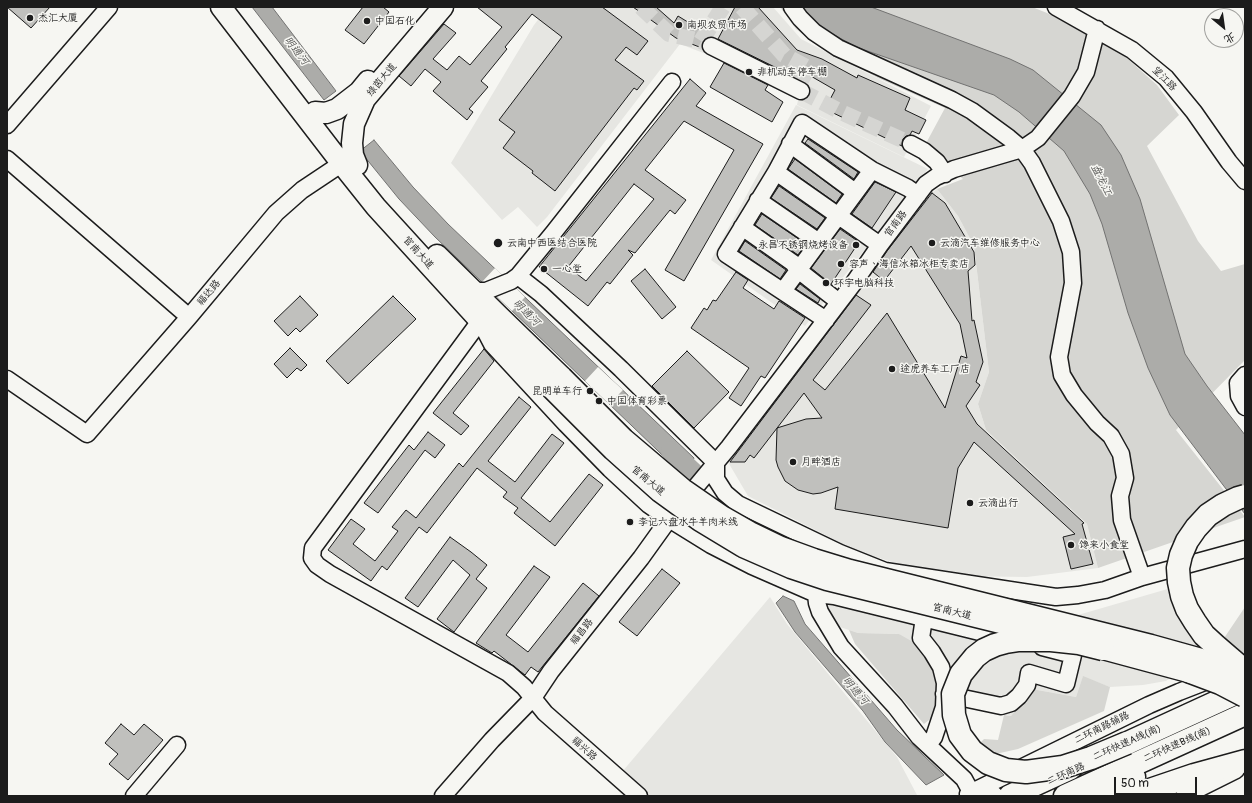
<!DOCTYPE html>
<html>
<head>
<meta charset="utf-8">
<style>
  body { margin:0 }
  #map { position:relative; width:1252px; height:803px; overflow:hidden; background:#f6f6f2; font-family:Pangolin,"LXGW WenKai TC",sans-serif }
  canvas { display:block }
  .frame { position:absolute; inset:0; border:8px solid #1c1c1c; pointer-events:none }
  .north { position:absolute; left:1204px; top:8px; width:40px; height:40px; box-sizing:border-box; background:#f6f6f2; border:1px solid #9f9f9c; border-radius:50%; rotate:151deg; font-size:11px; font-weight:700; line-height:16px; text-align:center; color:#1c1c1c }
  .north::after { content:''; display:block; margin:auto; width:14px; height:18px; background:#1c1c1c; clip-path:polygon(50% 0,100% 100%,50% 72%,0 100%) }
  .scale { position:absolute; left:1114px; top:777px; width:83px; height:18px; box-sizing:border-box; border:2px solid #1c1c1c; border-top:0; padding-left:5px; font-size:12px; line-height:14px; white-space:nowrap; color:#1c1c1c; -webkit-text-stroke:3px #f6f6f2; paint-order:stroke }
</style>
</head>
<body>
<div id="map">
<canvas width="1252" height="803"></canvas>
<div class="frame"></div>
<div class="north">北</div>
<div class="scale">50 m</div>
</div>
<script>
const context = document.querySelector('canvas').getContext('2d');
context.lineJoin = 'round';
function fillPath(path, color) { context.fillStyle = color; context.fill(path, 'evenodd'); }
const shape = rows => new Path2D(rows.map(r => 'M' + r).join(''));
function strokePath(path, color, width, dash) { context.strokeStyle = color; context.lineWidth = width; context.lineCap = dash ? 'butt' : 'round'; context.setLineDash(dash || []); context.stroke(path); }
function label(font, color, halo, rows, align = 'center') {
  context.font = font + ' Pangolin,"LXGW WenKai TC",sans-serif'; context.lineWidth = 3; context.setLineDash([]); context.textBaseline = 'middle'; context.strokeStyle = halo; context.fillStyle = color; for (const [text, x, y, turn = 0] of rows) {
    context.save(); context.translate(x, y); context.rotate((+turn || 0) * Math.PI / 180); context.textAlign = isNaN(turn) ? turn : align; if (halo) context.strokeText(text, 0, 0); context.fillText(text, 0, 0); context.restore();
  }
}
fillPath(shape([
  [548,7,773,7,801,39,931,106,904,157,797,105,798,100,796,99,802,88,711,46,706,54,680,44,547,217,537,227,518,207,502,220,451,163,534,25],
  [796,105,928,169,805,326,711,260],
  [937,189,958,216,974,246,989,372,978,404,986,430,1087,524,1098,568,1027,577,954,576,916,569,859,552,748,496,728,462,924,199],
  [844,566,1062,615,1078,615,1171,588,1183,625,1205,650,1166,681,1143,685,1110,687,1083,677,1076,697,1032,689,1011,716,942,702,899,634,858,633,837,626,826,604],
  [770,597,787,624,897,757,917,795,914,796,650,796,622,772]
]), '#e6e6e2');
fillPath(shape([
  [780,7,1032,7,1047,13,1121,53,1157,85,1179,115,1147,146,1198,241,1221,271,1245,264,1245,360,1176,430,1245,517,1098,568,1087,524,986,430,978,404,989,372,974,246,958,216,937,189,963,179,924,147,945,108,878,78,821,48,796,29],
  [1245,607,1245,658,1212,656],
  [849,630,858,633,899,634,920,646,939,673,942,702,934,716,924,724,855,644],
  [1083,676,1110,687,1104,711,1018,749,991,755,979,744,984,739,998,740,1004,715,1011,716,1032,689,1076,697]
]), '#d6d6d2');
const water = shape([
  [252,7,272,7,336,91,324,100,252,7],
  [803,7,871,7,1010,59,1033,70,1101,125,1121,155,1140,199,1185,354,1207,386,1245,435,1245,514,1170,415,1148,368,1128,313,1102,224,1090,194,1064,151,1019,112,994,95,856,47,822,28,812,19,803,7],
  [374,140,413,187,448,224,694,458,690,469,681,473,435,237,399,199,360,151,374,140],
  [783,596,794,601,805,624,897,730,944,775,926,785,885,742,863,711,795,632,776,603,783,596]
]);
fillPath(water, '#acaca9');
strokePath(water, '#727271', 1);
fillPath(shape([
  [495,268,525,297,512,311,482,282],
  [598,367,623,390,609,404,585,381]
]), '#f6f6f2');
strokePath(shape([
  [671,451,694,473]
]), '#acaca9', 20);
const building = shape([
  [7,7,50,7,31,28,7,7],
  [363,7,383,7,389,12,364,44,345,30,363,7],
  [477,7,602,7,648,41,637,55,626,47,615,60,644,81,637,90,634,88,555,191,532,173,533,171,503,148,515,132,499,120,562,37,532,14,505,47,507,49,481,81,488,87,469,109,473,112,467,120,433,91,441,82,425,69,411,86,399,76,444,24,456,33,433,59,447,70,459,56,470,65,502,27,477,7],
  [633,7,656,7,674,23,678,16,712,37,705,38,702,42,702,48,676,38,633,7],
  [735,7,758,7,797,50,822,59,857,78,858,75,910,98,905,110,926,120,919,134,912,131,910,135,906,136,903,139,902,146,825,109,835,90,809,75,807,79,797,78,718,39,735,7],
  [724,63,768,85,765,90,783,102,772,122,710,87,724,63],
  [690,79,706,93,696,106,763,144,684,281,665,270,734,150,684,121,645,170,686,200,675,214,670,210,635,253,628,250,633,255,610,284,607,282,588,306,539,267,690,79],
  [634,184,654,199,586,281,568,267,634,184],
  [808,139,858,172,854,179,805,143,808,139],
  [795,159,842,194,836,203,788,169,795,159],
  [875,182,896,192,872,228,852,214,875,182],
  [779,186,825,218,817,229,771,198,779,186],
  [932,193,945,203,974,252,975,265,968,271,972,321,974,320,983,362,976,382,980,385,966,406,977,424,1084,523,1082,524,1093,564,1071,569,1063,537,1075,534,974,442,958,468,948,528,835,509,838,487,821,493,813,494,798,490,785,481,778,467,776,460,777,428,806,419,822,418,804,393,754,458,750,455,745,462,730,462,856,295,871,305,813,380,825,390,887,313,945,408,961,356,967,358,960,324,911,246,884,281,873,272,887,251,932,193],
  [762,214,806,244,798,255,755,225,762,214],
  [840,229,859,242,831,284,811,268,840,229],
  [745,241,786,270,780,279,739,251,745,241],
  [645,269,676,307,662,319,631,281,645,269],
  [736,272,748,280,743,288,774,309,779,301,805,318,765,378,761,376,741,406,729,398,749,368,691,328,704,308,707,310,713,300,716,301,736,272],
  [800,284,820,299,818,303,796,289,800,284],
  [300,296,318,315,300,332,296,328,288,336,274,321,300,296],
  [393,296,416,319,348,384,326,361,393,296],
  [290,348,307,365,301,371,297,368,287,378,274,364,290,348],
  [484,349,494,361,453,413,469,426,461,435,433,413,484,349],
  [687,351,729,392,694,428,652,386,687,351],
  [519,397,531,407,488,461,515,482,552,434,564,443,521,498,550,522,589,474,603,485,555,546,514,513,518,508,503,497,507,492,477,468,427,533,419,527,387,570,382,566,371,581,328,550,351,519,365,529,353,544,375,561,398,531,392,527,406,510,416,518,459,463,463,467,519,397],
  [428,432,445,445,435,458,425,450,378,513,364,503,409,445,414,450,428,432],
  [450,537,471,552,487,565,476,579,487,588,454,632,437,619,470,575,453,560,418,607,405,598,450,537],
  [534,566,550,577,506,635,528,652,583,583,599,596,538,672,531,667,525,675,494,651,492,653,476,643,534,566],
  [662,569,680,583,637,636,619,622,662,569],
  [121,724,134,735,144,724,163,740,128,780,109,764,118,754,105,743,121,724]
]);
fillPath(building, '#c0c0bd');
strokePath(building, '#1c1c1c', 1);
strokePath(shape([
  [641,7,669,34,701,41,711,46],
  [742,7,784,55,808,68,796,89],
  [701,41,723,7],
  [801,91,843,113,911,144]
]), '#d5d5d2', 16, [16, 8]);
const minor = shape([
  [792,7,800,18,814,32,838,48,952,100,972,111,1009,138,1022,149,1032,163,1061,221,1071,252,1073,283,1059,357,1062,375,1074,395,1097,423,1111,436,1121,454,1125,478,1120,496,1122,520,1142,577],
  [1056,7,1132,50,1166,78,1194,112,1229,162,1245,181],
  [711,46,801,91],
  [7,125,109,7],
  [790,144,855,192],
  [911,144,924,151,937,162,945,174],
  [7,159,189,317],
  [776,172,880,245],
  [758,200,819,242],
  [742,227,793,263,798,270,839,302],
  [518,276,554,232,672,82],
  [471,289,479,291,486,291,511,281,518,276,541,294,621,369,716,463,716,479,725,493,738,504,840,553,885,571,1056,597,1078,595,1105,590,1142,577,1245,549],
  [783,291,872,170],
  [826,320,726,254,776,172,802,123,872,170,908,188,918,195],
  [1245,375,1238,383,1239,396,1245,407],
  [7,379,87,434,189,317,276,213,302,190,341,164],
  [821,586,816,594,817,603,820,612,841,647,895,706,919,737,964,779,971,792],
  [924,618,921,638,932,652,941,667,945,683,944,707,934,737,928,745],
  [944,694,1001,706,1011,703,1019,696,1027,685,1029,673,1066,684,1073,655,1042,647],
  [968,794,1149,705,1179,692,1215,678],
  [134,796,177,745],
  [443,796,492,740,533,698,551,671,641,558,669,519,729,447,853,284,880,245,926,184,936,177,954,169,1022,149,1038,138,1072,96,1086,72,1097,29],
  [639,796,545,713,524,687,508,673,330,574,317,565,312,558,313,548,480,321,492,344,566,424,610,469,649,505,669,519,711,545,752,566,816,594,834,596,1012,640],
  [1184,796,1236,770]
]);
const major = shape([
  [221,7,348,172,376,207,480,321,551,388],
  [315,112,326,113,337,109,359,92,368,81],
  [357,165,353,155,352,143,354,124,365,99,443,7],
  [437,255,499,316,562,377],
  [971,792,993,796]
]);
const highway = shape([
  [1110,751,1245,689],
  [1010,796,1071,768],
  [1065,796,1245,714],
  [1105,796,1134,777],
  [1132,796,1194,775,1245,761]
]);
strokePath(minor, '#1c1c1c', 19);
strokePath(major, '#1c1c1c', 23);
strokePath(highway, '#1c1c1c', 25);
strokePath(minor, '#f6f6f2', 16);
strokePath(major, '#f6f6f2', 20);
strokePath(highway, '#f6f6f2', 22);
const majorBridge = shape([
  [562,377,624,439,683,489,722,516,750,532,781,547,814,559,850,570,1151,645,1212,662,1245,674],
  [551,388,613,450,660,492,700,521,743,547,791,568,827,580,1049,635],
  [1088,645,1203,676]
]);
const highwayBridge = shape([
  [1245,496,1238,498,1223,505,1208,515,1196,528,1187,541,1181,555,1178,568,1179,582,1182,596,1187,609,1195,622,1204,635,1216,646,1245,671],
  [1103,649,1079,643,1051,640,1019,640,1006,642,995,645,984,650,975,657,961,674,953,694,954,715,960,735,972,751,988,763,1006,770,1026,772,1063,767,1091,758,1127,743],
  [1188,671,1220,683,1245,696]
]);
strokePath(majorBridge, '#1c1c1c', 23, []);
strokePath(highwayBridge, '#1c1c1c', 25, []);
strokePath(majorBridge, '#f6f6f2', 20);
strokePath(highwayBridge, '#f6f6f2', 22);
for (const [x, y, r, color] of [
  [30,18,4,"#1c1c1c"],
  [367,21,4,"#1c1c1c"],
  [679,25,4,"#1c1c1c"],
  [749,72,4,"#1c1c1c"],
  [498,243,5,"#1c1c1c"],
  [932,243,4,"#1c1c1c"],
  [856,245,4,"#1c1c1c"],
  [841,264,4,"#1c1c1c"],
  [544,269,4,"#1c1c1c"],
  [826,283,4,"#1c1c1c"],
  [892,369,4,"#1c1c1c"],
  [590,391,4,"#1c1c1c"],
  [599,401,4,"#1c1c1c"],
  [793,462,4,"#1c1c1c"],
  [970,503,4,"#1c1c1c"],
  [630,522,4,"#1c1c1c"],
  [1071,545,4,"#1c1c1c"]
]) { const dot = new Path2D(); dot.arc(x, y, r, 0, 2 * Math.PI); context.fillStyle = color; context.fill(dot); strokePath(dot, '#f6f6f2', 1.5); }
label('10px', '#1c1c1c', '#f6f6f2', [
  ["杰汇大厦",38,18],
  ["中国石化",375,21],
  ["南坝农贸市场",687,25],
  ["非机动车停车棚",757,72],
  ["云南中西医结合医院",507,243],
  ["云滴汽车维修服务中心",940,243],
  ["永昌不锈钢烧烤设备",848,245,"right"],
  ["容声、海信冰箱冰柜专卖店",849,264],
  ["一心堂",552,269],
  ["环宇电脑科技",834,283],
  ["途虎养车工厂店",900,369],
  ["昆明单车行",582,391,"right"],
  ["中国体育彩票",607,401],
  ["月畔酒店",801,462],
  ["云滴出行",978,503],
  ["李记六盘水牛羊肉米线",638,522],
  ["馋来小食堂",1079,545]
], 'left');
label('10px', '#1c1c1c', '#f6f6f2', [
  ["望江路",1164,79,45],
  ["绿茵大道",382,80,-50],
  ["官南路",896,224,-53],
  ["官南大道",418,253,48],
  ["福达路",209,293,-50],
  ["官南大道",648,481,40],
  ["官南大道",952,612,14],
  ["福昌路",582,632,-52],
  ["二环南路辅路",1102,728,-26],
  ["二环快速A线(南)",1127,743,-24],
  ["二环快速B线(南)",1177,745,-24],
  ["福兴路",584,749,42],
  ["二环南路",1066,774,-24]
]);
label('italic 11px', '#565654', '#f6f6f2', [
  ["明通河",296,51,52],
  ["盘龙江",1101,180,64],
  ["明通河",526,313,44],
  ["明通河",855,691,49]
]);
</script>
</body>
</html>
